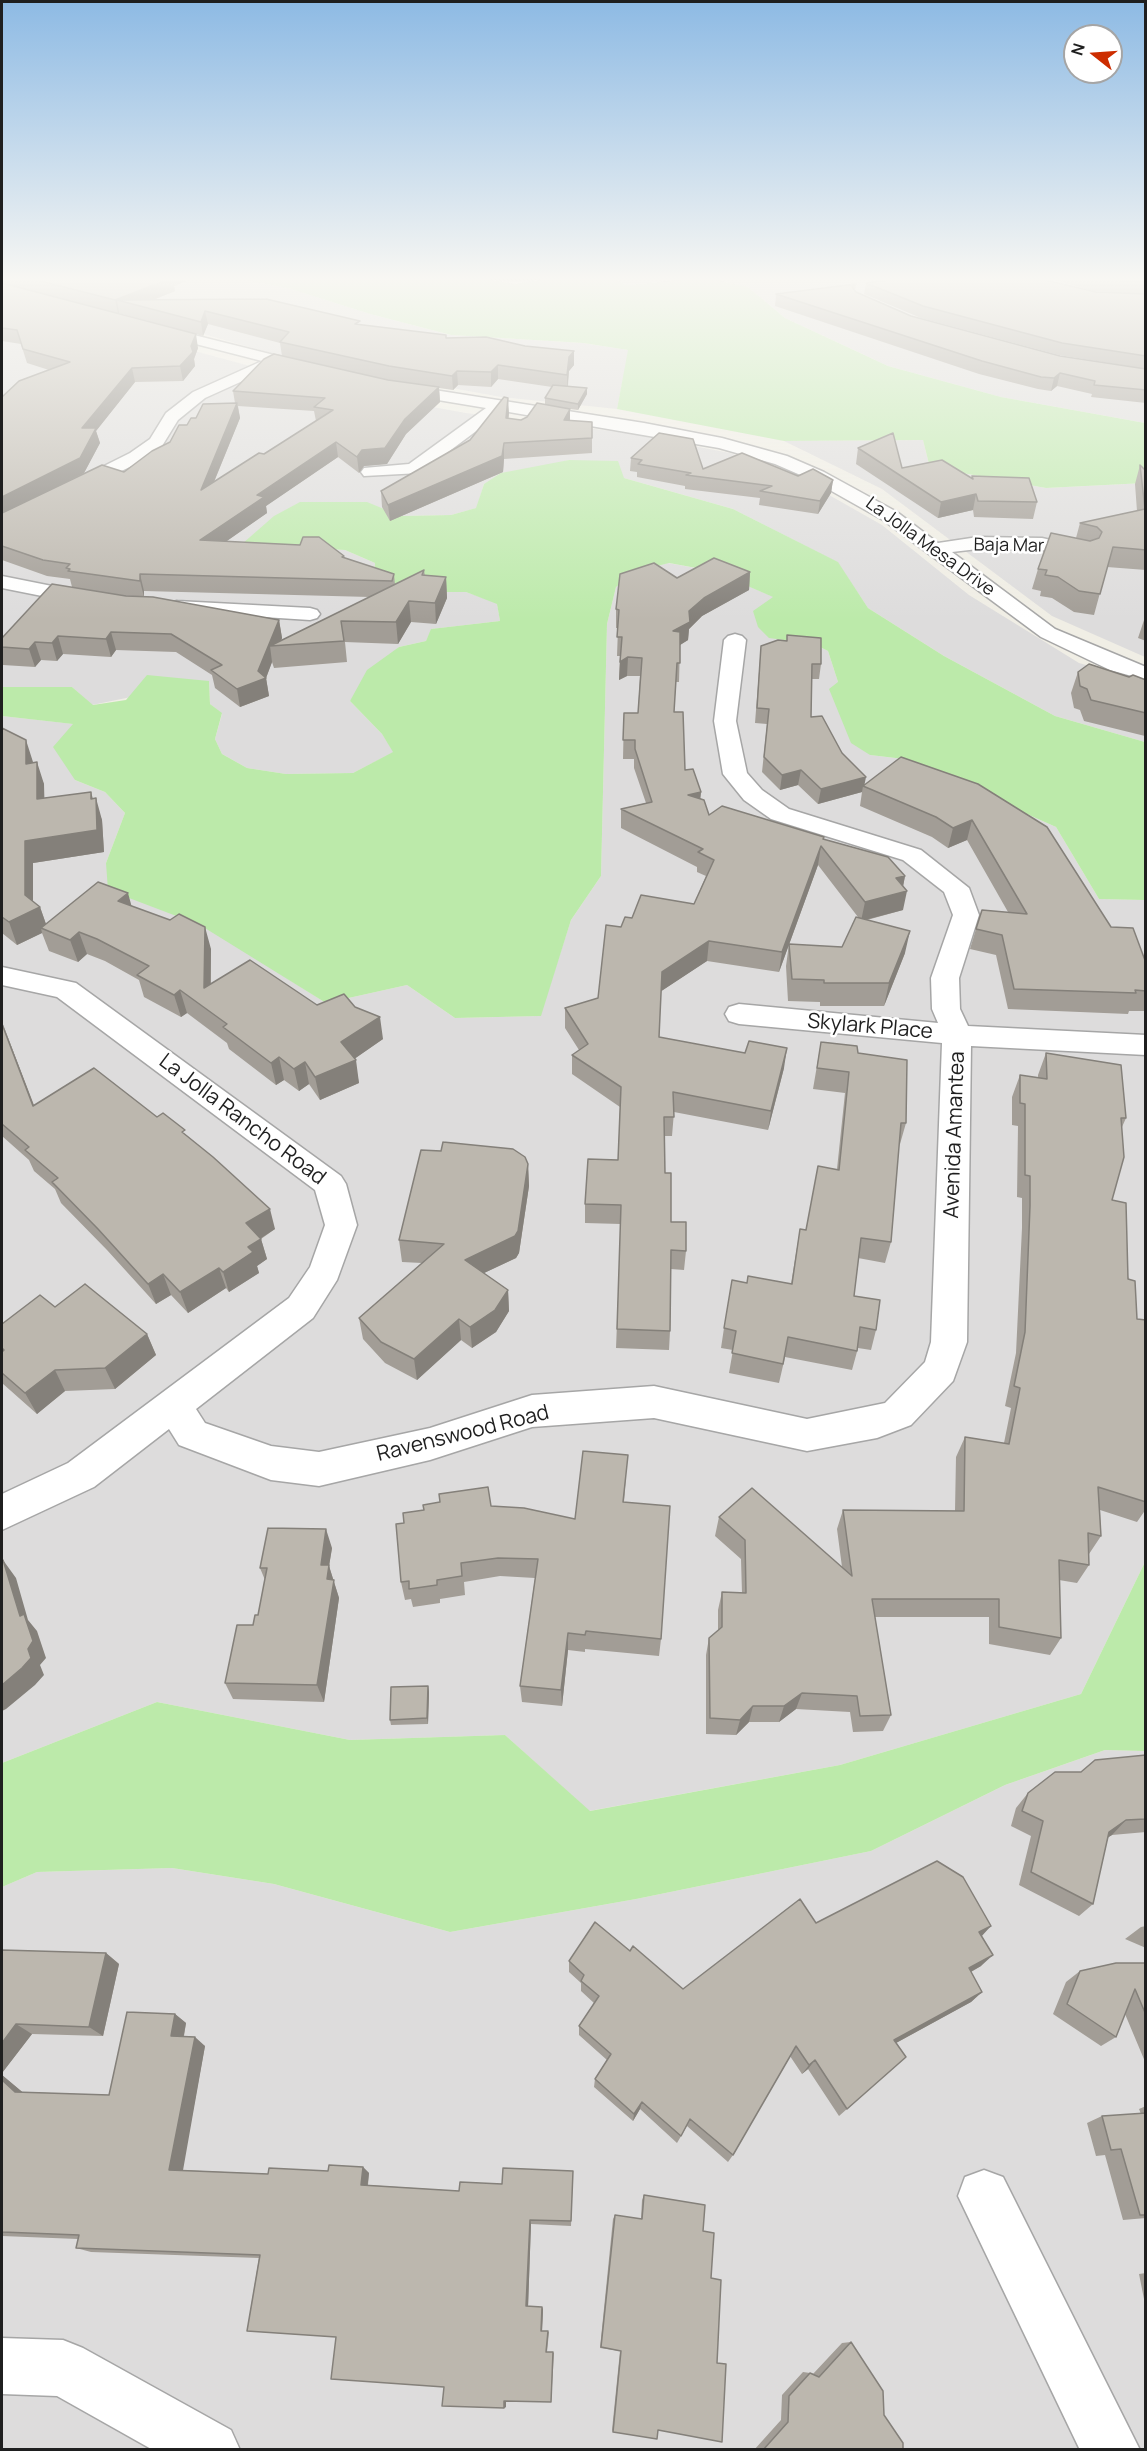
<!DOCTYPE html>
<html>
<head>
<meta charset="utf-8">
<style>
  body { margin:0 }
  #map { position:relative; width:1147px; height:2451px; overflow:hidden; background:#f0eee5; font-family:Manrope,sans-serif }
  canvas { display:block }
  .frame { position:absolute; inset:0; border:3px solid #1f1f1f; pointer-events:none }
  .north { position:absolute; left:1063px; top:24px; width:60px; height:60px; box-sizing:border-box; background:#fff; border:2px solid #a5a5a5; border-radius:50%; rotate:287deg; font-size:16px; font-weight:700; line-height:24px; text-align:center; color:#1f1f1f }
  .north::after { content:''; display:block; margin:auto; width:21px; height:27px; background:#cd2d00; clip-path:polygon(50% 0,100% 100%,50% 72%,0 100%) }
</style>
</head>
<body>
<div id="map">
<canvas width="1147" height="2451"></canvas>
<div class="frame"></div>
<div class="north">N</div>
</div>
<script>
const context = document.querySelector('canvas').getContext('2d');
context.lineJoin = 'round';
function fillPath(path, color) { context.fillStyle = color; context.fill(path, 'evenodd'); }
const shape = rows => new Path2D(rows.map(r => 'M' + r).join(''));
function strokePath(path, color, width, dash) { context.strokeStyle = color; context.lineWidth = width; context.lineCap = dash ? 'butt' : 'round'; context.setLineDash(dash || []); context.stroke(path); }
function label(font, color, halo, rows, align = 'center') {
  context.font = font + ' Manrope,sans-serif'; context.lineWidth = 5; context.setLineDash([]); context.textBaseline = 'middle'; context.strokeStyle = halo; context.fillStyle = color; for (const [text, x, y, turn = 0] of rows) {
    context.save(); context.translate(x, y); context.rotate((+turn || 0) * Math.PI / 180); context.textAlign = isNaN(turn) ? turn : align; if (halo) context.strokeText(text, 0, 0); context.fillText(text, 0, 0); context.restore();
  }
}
fillPath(shape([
  [2,277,246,277,243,279,291,289,370,314,451,335,583,343,629,350,617,409,501,397,288,358],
  [611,277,1145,277,1145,423,1001,397,888,366,785,318,748,287,706,278,626,285],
  [2,299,339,390,466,413,627,433,730,453,808,483,882,525,969,595,1079,663,1145,682,1145,742,1055,716,944,656,868,608,837,562,733,509,624,478,569,460,484,484,477,508,451,515,401,516,306,547,345,550,375,563,373,586,414,592,466,592,497,603,500,621,432,629,426,641,399,647,350,701,382,734,394,752,353,773,286,774,247,768,222,754,215,739,222,714,210,704,209,681,92,705,72,687,2,687],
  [923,440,929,464,951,471,1046,488,1145,483,1145,657,1052,616,882,489,784,441],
  [668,563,713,571,774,597,814,644,828,651,838,682,870,755,904,759,1056,827,1099,899,1144,900,1145,893,1145,1562,1081,1694,840,1765,589,1811,505,1735,350,1740,157,1702,2,1763,2,716,74,724,75,780,105,792,125,813,106,863,326,1003,407,985,455,1018,540,1016,571,920,601,876,607,624,616,587,638,571],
  [1105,1750,1145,1751,1145,2449,2,2449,2,1887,37,1872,172,1868,274,1884,450,1932,636,1899,871,1851,1005,1785]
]), '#dddcdc');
fillPath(shape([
  [246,277,473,277,515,284,559,277,611,277,626,285,706,278,748,287,785,318,888,366,1001,397,1145,423,1145,483,1046,488,951,471,929,464,923,440,784,441,617,409,628,350,583,343,451,335,370,314,291,289,242,279],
  [569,460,618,461,624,478,733,509,838,562,868,608,944,656,1055,716,1145,742,1144,900,1099,899,1056,827,904,759,870,755,851,743,829,689,838,682,828,651,814,644,769,638,758,627,753,611,773,597,713,571,669,563,638,571,616,587,607,624,601,876,571,920,541,1016,455,1018,407,985,326,1003,200,925,108,890,106,863,125,813,105,792,75,780,53,747,73,724,2,716,2,687,72,687,93,705,126,700,147,675,209,681,210,704,222,713,215,739,222,754,247,768,286,774,353,773,393,752,382,734,350,701,367,670,399,647,426,641,431,629,500,621,497,604,466,592,414,592,373,586,375,563,345,550,242,544,274,516,300,502,367,502,401,516,451,515,476,508,484,484,501,473],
  [1145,1562,1145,1751,1105,1750,1005,1785,871,1851,636,1899,450,1932,274,1884,172,1868,37,1872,2,1887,2,1763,157,1702,350,1740,505,1735,590,1811,840,1765,1081,1694]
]), '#bceaaa');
const minor = shape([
  [154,325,314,365,316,368,308,373,278,365,205,398,178,420,162,446,142,461,2,529,2,517,130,453,150,439,166,413,193,392,262,361,149,332,147,329,154,325],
  [396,384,644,423,722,438,787,456,824,472,897,512,938,543,978,537,1042,538,1091,549,1094,553,1091,557,1084,559,1042,550,978,549,952,552,1055,629,1146,667,1146,680,1110,670,1041,637,883,520,812,480,775,464,719,448,503,411,420,473,364,476,361,472,364,468,409,464,486,408,390,392,388,389,396,384],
  [2,576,87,593,94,595,97,599,94,603,87,605,2,588,2,576],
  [177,601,310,608,317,610,320,614,317,618,310,620,170,611,167,607,170,603,177,601],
  [735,634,742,636,746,640,736,721,747,773,762,790,789,809,921,850,969,888,979,915,959,978,960,1009,968,1026,1146,1035,1146,1055,971,1046,967,1342,953,1381,911,1425,877,1438,807,1451,654,1418,532,1427,430,1460,319,1486,271,1480,179,1445,169,1429,94,1487,2,1530,2,1494,68,1463,289,1298,310,1267,325,1225,315,1190,57,997,2,985,2,967,76,983,341,1176,346,1184,357,1225,337,1280,313,1318,196,1409,205,1423,271,1446,319,1452,430,1428,532,1395,654,1386,807,1419,885,1403,925,1362,931,1342,942,1043,739,1024,729,1021,725,1014,729,1007,739,1004,938,1023,932,1009,931,978,953,915,944,892,903,860,771,819,744,800,727,779,723,774,714,721,724,640,728,636,735,634],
  [984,2170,1003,2177,1140,2450,1080,2450,958,2196,965,2177,984,2170],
  [2,2338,63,2340,83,2348,231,2430,240,2450,153,2450,57,2396,2,2394,2,2338]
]);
strokePath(minor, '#a6a6a6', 3);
fillPath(minor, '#fff');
fillPath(shape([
  [2,277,186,277,186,281,174,286,175,291,153,300,360,325,446,338,574,365,569,371,568,386,587,394,578,410,570,409,570,421,592,422,592,453,504,459,503,472,390,521,382,507,381,491,470,440,509,413,508,419,521,420,527,417,545,404,545,398,552,387,498,379,491,387,458,385,453,390,439,388,440,402,406,434,387,464,364,466,359,473,338,457,266,506,267,513,225,542,344,558,394,574,395,585,424,570,425,576,446,577,447,598,436,624,411,622,398,644,345,642,347,662,274,668,272,662,266,678,269,696,240,707,215,688,212,675,176,652,116,650,111,657,63,654,57,661,41,660,35,667,3,665,2,661,2,638,72,587,70,579,47,576,2,560,2,397,49,370,27,363,21,344,2,341],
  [118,313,203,336,208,324,280,343,282,356,233,391,235,403,196,418,187,425,170,442,124,472,65,483,84,473,100,443,96,431,135,382,183,381,195,366,194,359,198,348],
  [238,406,314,411,316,421,264,454,214,482,240,418],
  [144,591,370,597,281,641,282,638,279,620,144,596],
  [904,277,1039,277,1045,280,1096,292,1146,294,1146,369,1059,355,921,318,864,294,866,283,904,278],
  [1044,277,1146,277,1146,294,1094,291],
  [856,284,855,291,856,292,911,316,1060,356,1146,369,1146,403,1091,397,1092,394,1057,386,1051,391,1038,389,979,374,775,306,776,294],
  [858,448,902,468,971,479,972,476,1037,502,1033,519,974,517,973,510,938,518,856,464],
  [631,458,703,469,798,476,833,480,831,493,818,514,759,505,760,498,685,489,685,486,637,477,637,472,630,471],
  [1140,465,1146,471,1146,570,1107,567,1094,615,1074,612,1052,598,1040,596,1041,591,1032,589,1038,569,1076,538,1080,523,1137,511,1135,484],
  [750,572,749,590,702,616,689,629,688,640,680,645,679,682,676,682,674,712,685,770,701,792,700,799,709,815,823,840,905,876,903,886,903,910,867,920,905,953,884,1006,820,1006,820,1002,788,1001,786,966,789,944,842,947,858,917,818,865,779,972,707,961,661,991,659,1037,784,1068,768,1130,674,1112,672,1136,664,1136,665,1173,671,1222,686,1251,684,1270,671,1269,670,1331,669,1350,616,1348,621,1224,585,1223,585,1204,618,1160,620,1107,572,1074,572,1055,579,1050,565,1028,565,1008,598,998,621,927,632,918,694,904,706,876,697,872,697,867,621,828,621,809,646,803,634,768,634,759,623,759,624,713,638,713,640,676,627,676,619,680,620,656,617,656,618,628,616,628,616,609,677,578],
  [1146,616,1146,641,1138,638,1145,617],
  [787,635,821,664,819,679,812,679,811,717,842,753,865,785,901,757,1111,927,1146,963,1146,1011,1129,1011,1128,1014,1008,1009,996,955,970,949,976,929,1008,912,967,840,948,848,932,837,860,806,862,792,818,804,798,785,780,790,762,772,767,724,755,723,761,646,787,641],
  [1078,672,1129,677,1146,680,1145,736,1084,721,1080,710,1074,708,1071,693],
  [2,728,33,763,44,784,44,798,93,799,102,820,104,852,33,863,33,902,40,907,46,924,131,906,211,949,211,984,317,1005,383,1039,354,1059,359,1083,320,1100,309,1084,299,1091,284,1080,276,1085,229,1049,227,1043,187,1013,181,1017,144,997,139,980,105,961,87,954,78,962,49,951,42,933,17,945,2,933],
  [2,1022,34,1105,157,1117,186,1136,275,1229,261,1239,267,1259,257,1266,259,1273,229,1292,226,1288,188,1313,171,1295,156,1304,107,1250,61,1203,55,1189,34,1171,29,1160,2,1136],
  [821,1042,858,1053,906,1123,900,1144,899,1144,891,1242,885,1263,858,1258,854,1296,876,1330,871,1350,858,1348,852,1370,785,1357,779,1383,729,1373,733,1350,721,1348,724,1328,747,1283,791,1284,800,1229,806,1230,837,1169,845,1093,813,1089],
  [1046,1053,1126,1118,1122,1127,1112,1200,1137,1319,1146,1320,1146,1509,1137,1522,1100,1510,1101,1536,1089,1554,1089,1565,1077,1583,1059,1580,1061,1638,1050,1655,989,1644,989,1617,875,1617,891,1715,883,1731,853,1732,850,1712,796,1709,779,1722,749,1722,736,1735,706,1734,706,1655,709,1638,718,1630,718,1610,722,1592,742,1593,741,1559,715,1536,719,1517,842,1567,837,1529,843,1510,955,1511,956,1457,965,1437,1004,1443,1011,1408,1005,1406,1016,1353,1022,1228,1022,1198,1017,1197,1018,1126,1012,1125,1012,1097,1020,1075,1038,1078,1038,1075],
  [528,1164,529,1186,519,1253,516,1258,484,1273,508,1290,509,1311,496,1332,472,1348,461,1340,417,1380,385,1363,363,1339,359,1318,422,1263,402,1262,399,1240],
  [55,1307,147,1334,156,1355,115,1389,65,1391,37,1414,2,1383,2,1324],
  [626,1475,624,1502,661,1639,659,1656,585,1649,585,1652,568,1650,562,1706,522,1702,520,1686,535,1578,500,1576,464,1582,465,1595,440,1599,440,1603,413,1607,411,1599,405,1600,401,1582,404,1523,491,1506,575,1519],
  [332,1548,329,1566,339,1598,324,1702,233,1699,225,1683,258,1615,265,1580,260,1568],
  [428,1686,429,1692,428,1724,391,1725,390,1720],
  [1146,1755,1146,1832,1112,1835,1108,1837,1093,1904,1079,1916,1019,1885,1031,1836,1011,1826,1016,1808,1028,1793,1081,1772],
  [816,1923,982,1936,981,1966,971,1972,982,1992,971,2002,896,2043,906,2057,839,2116,808,2069,802,2074,790,2056,733,2155,728,2162,687,2126,677,2143,640,2109,633,2121,594,2087,595,2079,607,2060,579,2035,579,2026,594,2003,581,1991,581,1983,569,1972,569,1961,630,1951,683,1989],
  [1146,1926,1146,1948,1125,1939,1141,1927],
  [2,1950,106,1953,119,1964,103,2036,32,2034,2,2073],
  [1146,1963,1146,2064,1125,2014,1116,2037,1101,2046,1053,2014,1066,1982,1080,1971],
  [175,2014,186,2023,184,2036,205,2046,182,2170,268,2174,328,2171,363,2167,369,2173,368,2185,459,2191,573,2171,571,2226,531,2224,528,2306,543,2309,542,2331,549,2332,547,2352,554,2353,551,2402,506,2401,506,2407,504,2408,444,2387,336,2337,247,2331,259,2258,91,2252,76,2248,78,2239,2,2236,2,2075,22,2092,109,2095],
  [1146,2106,1146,2218,1123,2220,1105,2155,1096,2156,1087,2123,1102,2116,1141,2114,1139,2109],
  [644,2195,658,2430,613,2432,612,2430,620,2351,600,2348,613,2219,615,2215,641,2219,642,2200],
  [1146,2273,1146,2309,1139,2274],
  [851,2342,884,2415,903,2450,754,2450,781,2420,782,2395,803,2372,810,2373,813,2374,842,2343]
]), '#a29d96');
fillPath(shape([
  [164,277,186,277,186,281,174,286,175,291,138,306,117,300,119,313,118,313,115,300],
  [205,311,208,324,203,336,201,322],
  [196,334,198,348,194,359,195,366,183,381,180,366,191,346],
  [574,351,574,365,569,371,567,390,567,375,569,357],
  [498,365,498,379,491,387,491,372],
  [132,368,135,382,96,431,100,443,84,473,2,515,2,497,82,428],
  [457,371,458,385,453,390,452,376],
  [1060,373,1057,386,1051,391,1054,378],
  [439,387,440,402,406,434,387,464,364,466,359,473,357,457,362,450,405,419],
  [587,388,587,394,578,410,578,404],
  [508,398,509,413,507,434,506,418],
  [237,403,240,418,204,506,201,490],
  [570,409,570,424,564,420],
  [336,442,338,457,266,506,267,513,204,557,200,540,257,495],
  [504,443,504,459,503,472,390,521,388,505],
  [833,480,831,493,818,514,820,501],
  [976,494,973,510,938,518,941,502],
  [750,572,749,590,702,616,689,629,688,640,672,650,673,631,689,611,704,598],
  [140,574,144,591,144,597,140,581],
  [446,577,447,598,436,624,435,603],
  [409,601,411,622,398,644,396,622],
  [279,620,282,638,279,646,270,646,272,662,266,678,269,696,240,707,237,689,258,671],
  [111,632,116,650,111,657,106,639],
  [58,636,63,654,57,661,52,643],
  [35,642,41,660,35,667,29,649],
  [628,657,627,676,619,680,620,662],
  [26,740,33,762,33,786,26,764],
  [37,762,44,784,45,822,37,799],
  [801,770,798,785,780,790,782,775],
  [866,777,864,787,863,786,862,792,818,804,821,789],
  [91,792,96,810,96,798,102,820,104,852,33,863,33,911,40,907,48,930,41,928,42,933,17,945,9,922,25,841,91,799],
  [701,792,699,811,688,795],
  [972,820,967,840,948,848,953,828],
  [821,846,818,865,779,972,782,952],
  [905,876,902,892,907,891,903,910,861,921,865,902,896,878],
  [128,893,134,915,118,901],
  [205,927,211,949,210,1011,204,988],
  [910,931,905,953,884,1006,889,983],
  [79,932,87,954,78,962,70,940],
  [709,941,707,961,660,992,662,972],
  [180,990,187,1013,181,1017,174,995],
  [380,1017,383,1039,347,1064,356,1060,359,1083,320,1100,315,1077,341,1042],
  [2,1022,42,1127,33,1106],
  [787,1048,784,1068,768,1130,771,1111],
  [279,1057,284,1080,276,1085,271,1063],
  [305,1062,309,1084,299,1091,294,1069],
  [528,1164,529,1186,519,1253,516,1258,467,1281,465,1260],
  [270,1209,275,1229,252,1244,246,1223],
  [261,1239,267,1259,257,1266,259,1273,229,1292,223,1272,248,1247],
  [219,1268,226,1288,188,1313,180,1292],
  [163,1274,171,1295,156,1304,148,1284],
  [508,1290,509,1311,496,1332,472,1348,470,1327],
  [459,1319,461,1340,417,1380,414,1359],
  [147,1334,156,1355,115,1389,105,1368],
  [55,1370,65,1391,37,1414,25,1393],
  [326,1529,332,1548,329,1566,339,1598,324,1702,317,1685,321,1565],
  [3,1560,16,1578,28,1620,37,1631,46,1658,40,1665,44,1675,35,1685,6,1709,2,1711,2,1685,28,1649,20,1616],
  [568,1633,568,1650,562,1706,561,1690],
  [428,1686,429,1692,428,1724,427,1718],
  [802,1693,796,1709,779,1722,784,1706],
  [753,1706,749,1722,736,1735,740,1720],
  [1126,1820,1112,1835,1095,1846,1109,1832],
  [991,1926,980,1938,979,1932],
  [106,1953,119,1964,103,2036,89,2027],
  [993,1955,981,1966,958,1979,969,1968],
  [982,1992,971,2002,885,2049,894,2040],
  [175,2014,186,2023,182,2045,171,2036],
  [16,2024,32,2034,2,2073,2,2043],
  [195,2037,205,2046,182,2176,169,2170],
  [815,2060,808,2069,802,2074,809,2065],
  [2,2075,32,2100,15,2092,2,2080],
  [642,2102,640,2109,633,2121,634,2114],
  [363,2167,369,2173,367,2190,361,2185],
  [530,2220,531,2224,528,2308,526,2306],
  [542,2307,543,2309,542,2332,541,2331],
  [506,2400,506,2407,504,2408,504,2401]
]), '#84807a');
const building = shape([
  [25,277,169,277,172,278,115,300,25,277],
  [906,277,1039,277,1045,280,1096,292,1146,294,1146,356,1062,343,923,306,866,283,906,278,906,277],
  [1089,277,1146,277,1146,282,1097,279,1089,277],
  [2,283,196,334,191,346,193,352,180,366,132,368,82,428,96,428,80,458,2,497,2,397,19,381,70,362,23,349,17,330,2,328,2,283],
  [856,284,852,287,856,292,911,316,1060,356,1146,369,1146,390,1094,385,1095,381,1060,373,1054,378,1041,377,982,361,776,294,856,284],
  [266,299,360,321,355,324,446,335,446,338,486,337,525,346,574,351,569,357,567,375,498,365,491,372,457,371,452,376,389,366,280,342,289,332,205,311,201,322,117,300,266,299],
  [274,354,388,380,439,387,405,419,385,448,362,450,357,457,336,442,257,495,264,497,200,540,300,545,303,537,319,537,344,556,342,557,394,574,392,581,140,574,140,581,68,571,70,569,66,568,70,564,43,560,2,546,2,513,102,465,124,472,152,451,170,442,179,425,187,425,191,418,196,418,203,404,237,403,201,490,259,453,264,454,333,410,314,407,325,398,233,391,264,359,274,354],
  [553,385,587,388,578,404,545,398,553,385],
  [504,397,508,398,506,418,521,420,527,417,537,403,570,409,564,420,592,422,592,438,504,443,502,456,388,505,381,491,470,440,504,397],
  [659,433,693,439,703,469,742,453,798,476,813,469,833,480,820,501,760,491,772,486,686,475,691,473,638,464,642,460,631,458,659,433],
  [893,433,902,468,942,460,973,479,972,476,1029,478,1037,502,978,501,976,494,941,502,858,448,893,433],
  [1140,465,1146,471,1146,550,1113,547,1100,594,1079,591,1058,577,1045,575,1047,570,1038,569,1051,533,1090,541,1099,538,1102,532,1097,527,1080,523,1145,509,1140,465],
  [714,558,750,572,704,598,689,611,690,622,673,631,680,632,680,663,677,663,674,712,683,712,685,770,693,769,701,792,688,795,704,800,709,815,722,806,824,837,823,839,888,857,905,876,896,878,907,891,865,902,821,846,782,952,709,941,662,972,659,1037,745,1053,749,1041,787,1048,771,1111,673,1092,674,1117,664,1117,665,1173,671,1173,671,1222,686,1222,686,1251,671,1250,670,1331,617,1329,621,1205,585,1204,588,1159,618,1160,621,1087,572,1055,588,1044,565,1008,598,998,606,925,621,927,625,917,632,918,641,895,694,904,714,860,698,852,703,849,621,809,652,802,635,749,635,740,623,740,624,713,638,713,642,658,628,657,620,662,622,637,617,637,619,610,616,609,620,574,654,563,677,578,714,558],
  [424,570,422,575,446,577,435,603,409,601,396,622,341,621,344,641,270,646,424,570],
  [52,584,126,596,153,597,279,620,258,671,266,678,237,689,211,670,222,665,171,634,111,632,106,639,58,636,52,643,35,642,29,649,2,647,2,638,52,584],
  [787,635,821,638,821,664,812,664,811,717,822,716,842,753,866,777,821,789,801,770,782,775,764,757,769,709,757,708,761,646,778,640,787,641,787,635],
  [1089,664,1129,677,1133,675,1146,680,1146,713,1091,700,1087,689,1080,686,1078,672,1089,664],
  [2,728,26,740,26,764,37,762,37,799,91,792,91,799,96,798,97,830,25,841,25,895,40,907,9,922,2,917,2,728],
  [901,757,978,784,1047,827,1111,927,1133,928,1146,963,1146,991,1135,990,1136,993,1014,989,1002,935,976,929,982,910,1027,914,972,820,953,828,936,817,863,786,901,757],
  [98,882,128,893,118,901,170,920,179,914,205,927,204,988,250,960,317,1005,344,994,355,1007,380,1017,341,1042,356,1060,315,1077,305,1062,294,1069,279,1057,271,1063,223,1027,227,1024,180,990,174,995,137,975,149,966,97,939,79,932,70,940,41,928,98,882],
  [856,917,910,931,889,983,824,983,824,980,792,979,789,944,842,947,856,917],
  [2,1024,33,1106,94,1068,157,1117,163,1113,185,1130,182,1132,213,1157,270,1209,246,1223,261,1239,248,1247,253,1252,223,1272,219,1268,180,1292,163,1274,148,1284,98,1229,52,1182,58,1178,25,1150,29,1147,2,1124,2,1024],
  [821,1042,857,1046,858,1053,907,1060,906,1123,901,1123,891,1242,861,1238,854,1296,880,1300,876,1330,860,1327,857,1351,788,1337,783,1364,732,1353,736,1331,724,1328,732,1280,747,1283,748,1276,792,1284,800,1229,806,1230,818,1166,839,1170,849,1072,817,1068,821,1042],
  [1046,1053,1121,1065,1126,1118,1121,1118,1124,1157,1112,1200,1126,1203,1128,1279,1135,1281,1137,1319,1146,1320,1146,1502,1098,1487,1101,1536,1088,1533,1089,1565,1059,1560,1061,1638,999,1627,999,1599,872,1599,891,1715,860,1716,857,1696,802,1693,784,1706,753,1706,740,1720,710,1718,709,1638,722,1627,722,1592,746,1593,745,1540,719,1517,752,1488,852,1576,843,1510,964,1511,965,1437,1009,1444,1020,1388,1014,1386,1025,1332,1030,1206,1030,1176,1025,1175,1025,1104,1020,1103,1020,1075,1047,1079,1046,1053],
  [443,1142,513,1149,525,1157,528,1164,518,1231,515,1236,465,1260,508,1290,495,1310,470,1327,459,1319,414,1359,381,1342,359,1318,444,1244,399,1240,421,1150,441,1151,443,1142],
  [85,1284,147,1334,105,1368,55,1370,25,1393,2,1373,2,1352,4,1350,2,1348,2,1324,40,1295,55,1307,85,1284],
  [583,1451,628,1455,623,1502,670,1506,661,1639,586,1631,585,1635,568,1633,561,1690,520,1686,538,1559,498,1558,461,1563,462,1576,437,1580,437,1585,409,1589,409,1581,401,1582,396,1524,404,1523,403,1513,424,1510,423,1505,440,1502,439,1494,488,1487,491,1506,524,1508,575,1519,583,1451],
  [268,1528,326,1529,321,1565,329,1565,327,1579,334,1580,317,1685,225,1683,237,1625,253,1625,255,1615,258,1615,267,1568,260,1568,268,1528],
  [2,1560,3,1560,20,1616,24,1614,33,1641,28,1649,31,1658,22,1668,2,1685,2,1560],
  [428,1686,427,1718,390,1720,391,1687,428,1686],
  [1146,1755,1146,1819,1126,1820,1109,1832,1093,1904,1031,1872,1043,1821,1022,1811,1028,1793,1055,1772,1081,1772,1095,1760,1146,1755],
  [937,1861,963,1877,991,1926,979,1932,993,1955,969,1968,982,1992,894,2040,906,2057,847,2109,815,2060,809,2065,796,2046,733,2155,690,2119,681,2136,642,2102,634,2114,595,2079,611,2054,579,2026,599,1996,581,1981,584,1975,569,1961,595,1922,630,1951,633,1946,683,1989,800,1899,816,1923,937,1861],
  [2,1950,106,1953,89,2027,16,2024,2,2043,2,1950],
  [1116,1963,1146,1963,1146,2015,1135,1989,1116,2037,1067,2004,1080,1971,1116,1963],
  [127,2012,175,2014,171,2036,195,2037,169,2170,268,2174,269,2168,328,2171,329,2165,363,2167,361,2185,459,2191,460,2182,502,2184,503,2168,573,2171,571,2221,530,2220,526,2306,542,2307,541,2331,548,2331,546,2352,553,2352,551,2402,504,2401,504,2408,442,2406,444,2387,331,2379,336,2337,247,2331,260,2255,76,2248,79,2235,2,2232,2,2080,15,2092,109,2095,127,2012],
  [1146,2113,1146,2215,1140,2215,1121,2149,1111,2150,1102,2116,1146,2113],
  [644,2195,705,2205,703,2231,714,2233,711,2278,721,2280,717,2363,726,2364,722,2442,658,2430,657,2439,613,2432,621,2351,601,2347,615,2215,642,2219,644,2195],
  [851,2342,883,2391,884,2415,903,2443,903,2450,763,2450,788,2422,789,2396,810,2373,819,2377,851,2342]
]);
fillPath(building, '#bcb7ae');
strokePath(building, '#84807a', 1.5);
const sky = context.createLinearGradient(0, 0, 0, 620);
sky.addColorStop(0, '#8dbae4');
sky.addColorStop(0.45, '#f8f7f3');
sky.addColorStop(1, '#f8f7f300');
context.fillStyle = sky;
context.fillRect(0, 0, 1147, 620);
label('18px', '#1f1f1f', '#fff', [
  ["Baja Mar",1009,546,1],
  ["La Jolla Mesa Drive",930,547,36]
]);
label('21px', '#1f1f1f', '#fff', [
  ["Skylark Place",870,1027,5],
  ["La Jolla Rancho Road",242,1120,37],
  ["Avenida Amantea",955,1135,-88],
  ["Ravenswood Road",463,1434,-14]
]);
</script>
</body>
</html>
